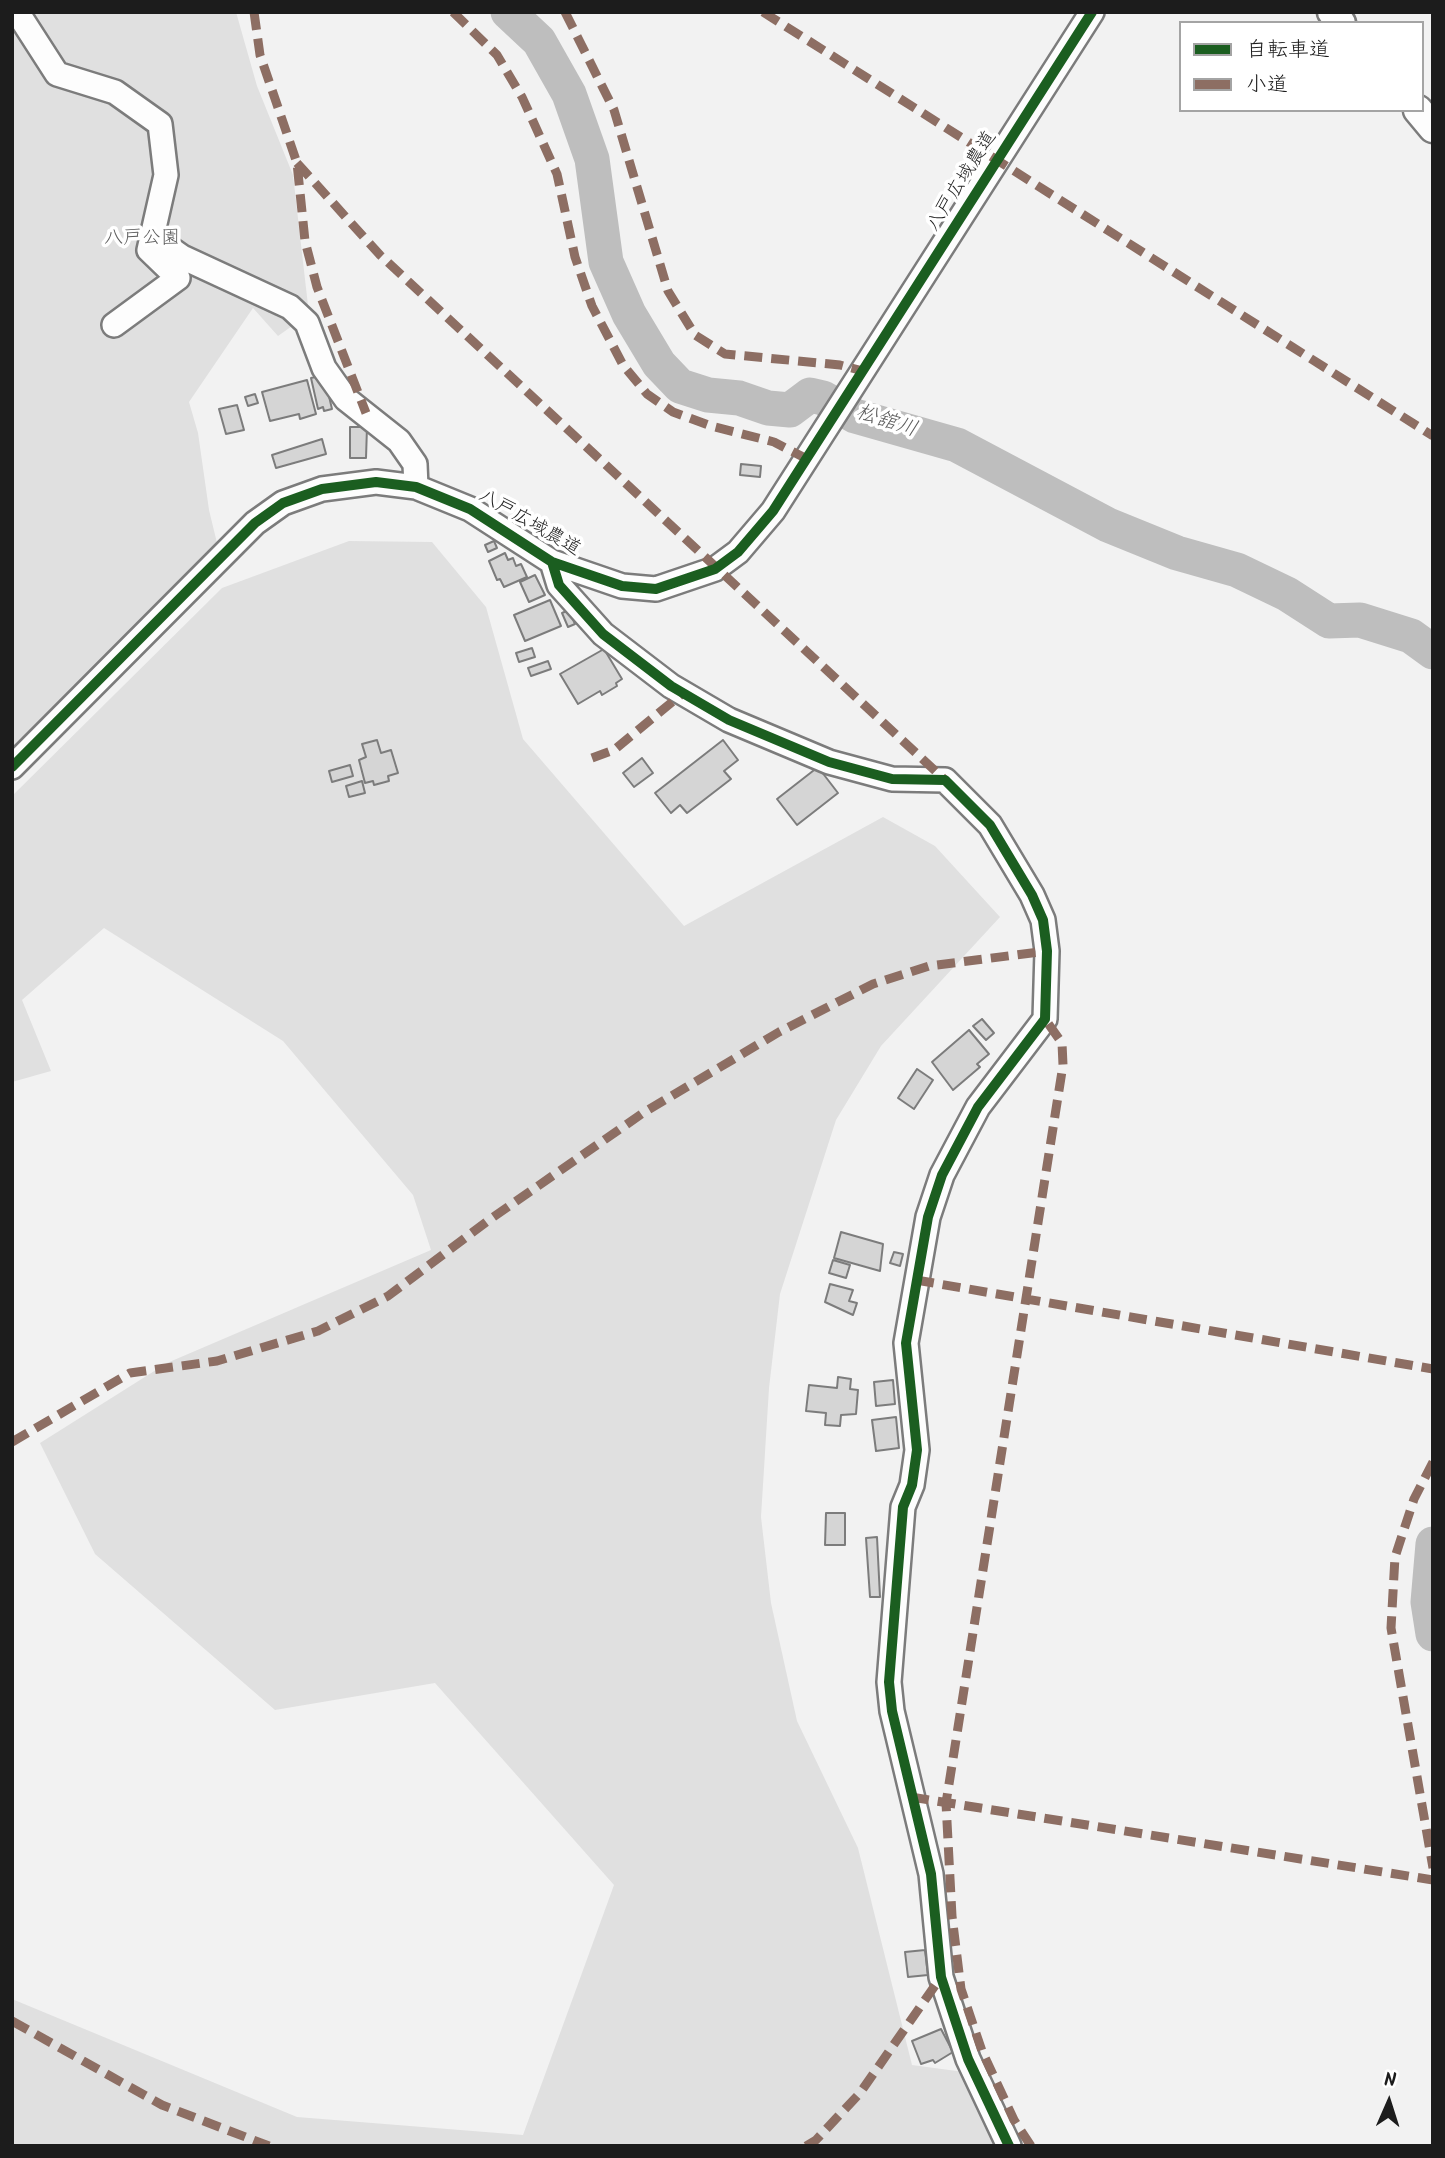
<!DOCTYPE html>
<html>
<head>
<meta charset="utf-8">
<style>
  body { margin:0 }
  #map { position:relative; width:1445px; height:2158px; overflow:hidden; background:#f2f2f2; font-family:Kalam,"Klee One",sans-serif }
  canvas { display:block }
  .frame { position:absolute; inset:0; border:14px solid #1c1c1c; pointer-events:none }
  .legend { position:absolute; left:1179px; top:21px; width:245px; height:91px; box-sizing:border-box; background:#fff; border:2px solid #a4a4a4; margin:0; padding:9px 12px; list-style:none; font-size:21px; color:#1c1c1c }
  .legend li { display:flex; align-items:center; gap:14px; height:35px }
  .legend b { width:35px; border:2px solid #a4a4a4 }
  .north { position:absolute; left:1354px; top:2067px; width:70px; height:70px; -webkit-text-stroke:5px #fff; paint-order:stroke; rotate:3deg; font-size:19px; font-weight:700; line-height:28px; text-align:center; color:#1c1c1c }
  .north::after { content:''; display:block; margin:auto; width:24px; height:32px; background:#1c1c1c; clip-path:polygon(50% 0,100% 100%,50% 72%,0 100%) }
</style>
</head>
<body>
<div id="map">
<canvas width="1445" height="2158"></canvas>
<div class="frame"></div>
<ul class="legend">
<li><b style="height:9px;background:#1b5e20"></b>自転車道</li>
<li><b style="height:9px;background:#8d6e63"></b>小道</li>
</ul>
<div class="north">N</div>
</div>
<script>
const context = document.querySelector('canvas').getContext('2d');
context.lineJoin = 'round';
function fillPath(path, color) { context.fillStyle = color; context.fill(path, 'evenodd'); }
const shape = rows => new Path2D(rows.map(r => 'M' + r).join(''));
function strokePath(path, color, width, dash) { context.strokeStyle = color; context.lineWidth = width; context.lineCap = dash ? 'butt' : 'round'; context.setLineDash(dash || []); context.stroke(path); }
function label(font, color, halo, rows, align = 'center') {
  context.font = font + ' Kalam,"Klee One",sans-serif'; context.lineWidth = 7; context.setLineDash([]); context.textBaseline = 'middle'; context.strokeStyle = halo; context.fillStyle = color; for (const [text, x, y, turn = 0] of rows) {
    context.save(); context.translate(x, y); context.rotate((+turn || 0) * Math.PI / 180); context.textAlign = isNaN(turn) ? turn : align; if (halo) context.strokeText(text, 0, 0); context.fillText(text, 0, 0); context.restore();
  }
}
fillPath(shape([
  [12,12,236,12,257,86,293,175,309,314,278,336,253,308,189,402,198,433,209,510,217,543,57,711,12,752],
  [349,541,432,542,486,607,523,739,684,926,883,817,935,846,1000,917,881,1046,836,1120,780,1294,769,1388,761,1517,771,1603,797,1721,858,1848,912,2065,964,2072,1008,2146,12,2146,12,1999,297,2117,523,2135,614,1885,435,1683,275,1710,95,1554,40,1443,167,1363,431,1250,413,1195,283,1041,104,928,22,1000,51,1071,12,1082,12,796,222,588]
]), '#e0e0e0');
strokePath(shape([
  [508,12,539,41,569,94,592,159,606,262,629,314,659,364,680,386,708,395,739,398,768,408,790,410,810,395,823,398,855,416,957,445,1108,525,1177,553,1237,570,1287,594,1329,621,1360,620,1411,636,1433,652],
  [1433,1544,1428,1602,1433,1634]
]), '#bebebe', 35);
const building = shape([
  [324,375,332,409,324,411,323,407,318,409,311,378,324,375],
  [307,380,316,414,300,419,299,414,270,421,262,392,307,380],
  [255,394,258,403,248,406,245,397,255,394],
  [237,405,244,430,226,434,219,409,237,405],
  [350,427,367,427,366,458,350,458,350,427],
  [322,439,326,454,276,468,272,455,322,439],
  [741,464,761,466,760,477,740,475,741,464],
  [494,541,497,548,488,552,485,545,494,541],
  [505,553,508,560,513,558,516,566,521,564,527,577,504,587,500,579,497,580,489,561,505,553],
  [535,575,545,595,529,602,520,582,535,575],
  [550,600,561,626,525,641,514,615,550,600],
  [569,610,575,624,568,627,562,613,569,610],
  [532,648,535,657,519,662,516,653,532,648],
  [604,649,622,679,616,683,617,686,602,695,600,691,578,704,560,674,604,649],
  [548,661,551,669,531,676,528,668,548,661],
  [377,740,381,753,391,750,398,773,388,776,389,781,374,785,373,781,365,783,359,760,366,757,362,744,377,740],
  [723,740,738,760,724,771,731,779,687,813,680,805,671,813,655,793,723,740],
  [642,758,653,773,634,787,623,773,642,758],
  [350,765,353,776,332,782,329,771,350,765],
  [818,767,838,793,797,825,777,799,818,767],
  [362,781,365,793,349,797,346,786,362,781],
  [982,1019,994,1033,986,1040,973,1026,982,1019],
  [969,1030,989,1054,977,1064,980,1067,953,1090,932,1062,969,1030],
  [917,1069,933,1080,914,1109,898,1098,917,1069],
  [841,1232,883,1244,880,1271,834,1258,841,1232],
  [894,1252,903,1254,900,1266,890,1263,894,1252],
  [833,1260,850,1265,846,1278,829,1273,833,1260],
  [830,1284,853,1290,849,1301,857,1303,853,1315,825,1302,830,1284],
  [838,1377,851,1379,850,1389,858,1390,856,1414,841,1415,840,1426,825,1425,826,1413,806,1411,809,1385,837,1388,838,1377],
  [893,1380,895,1404,876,1406,874,1382,893,1380],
  [896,1417,899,1448,876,1451,872,1420,896,1417],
  [826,1513,845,1513,845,1545,825,1545,826,1513],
  [877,1537,880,1597,870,1597,866,1538,877,1537],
  [925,1950,928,1975,908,1977,905,1952,925,1950],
  [941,2029,953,2052,935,2063,933,2060,921,2064,912,2041,941,2029]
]);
fillPath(building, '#d5d5d5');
strokePath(building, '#7c7c7c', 2);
const minor = shape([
  [12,14,21,18,57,74,115,92,160,124,166,175,149,250,178,278,114,325],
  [152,236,182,257,290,307,307,323,324,368,346,399,399,441,415,464,416,487],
  [552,562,559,585,603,634,671,686,729,720,829,762,892,779,945,780,990,825,1032,895,1043,920,1047,951,1045,1019,978,1107,942,1175,928,1217,906,1343,917,1450,912,1485,903,1507,889,1682,892,1711,931,1874,941,1977,968,2059,1009,2146],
  [12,767,255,523,283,503,322,489,376,482,416,487,470,509,552,562,622,586,656,589,715,569,738,552,773,511,1092,12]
]);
const major = shape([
  [1332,12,1341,23],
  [1418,110,1433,128]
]);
strokePath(minor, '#7c7c7c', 28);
strokePath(major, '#7c7c7c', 33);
strokePath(minor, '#fdfdfd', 23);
strokePath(major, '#fdfdfd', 28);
strokePath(shape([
  [254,12,260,55,297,163,305,241,317,287,366,413],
  [453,12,497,55,522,97,557,174,575,257,592,306,623,365,647,394,673,412,711,426,774,442,807,459],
  [565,12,614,110,668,291,695,335,725,354,840,365,863,371],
  [763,12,1433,436],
  [297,163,380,255,945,780],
  [592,758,614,750,683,693],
  [916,1280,1433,1369],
  [12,1442,130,1373,217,1361,318,1331,388,1296,489,1220,643,1113,779,1032,873,984,929,966,1047,951],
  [1433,1462,1414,1499,1395,1557,1391,1628,1433,1868],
  [911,1797,1433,1880],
  [12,2021,162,2105,269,2146],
  [806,2146,816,2140,860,2093,941,1977],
  [1031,2146,1014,2120,982,2051,961,1989,952,1916,946,1803,1063,1065,1062,1043,1045,1019]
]), '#8d6e63', 9, [18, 9]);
strokePath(shape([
  [552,562,559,585,603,634,671,686,729,720,829,762,892,779,945,780,990,825,1032,895,1043,920,1047,951,1045,1019,978,1107,942,1175,928,1217,906,1343,917,1450,912,1485,903,1507,889,1682,892,1711,931,1874,941,1977,968,2059,1009,2146],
  [12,767,255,523,283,503,322,489,376,482,416,487,470,509,552,562,622,586,656,589,715,569,738,552,773,511,1092,12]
]), '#1b5e20', 10);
label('19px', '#1c1c1c', '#fff', [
  ["八戸広域農道",963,182,-58],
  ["八戸広域農道",529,524,30]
]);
label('19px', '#5c5c5c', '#fff', [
  ["八戸公園",142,240]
]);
label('italic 21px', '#5b5b5b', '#fff', [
  ["松舘川",886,423,18]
]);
</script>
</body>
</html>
